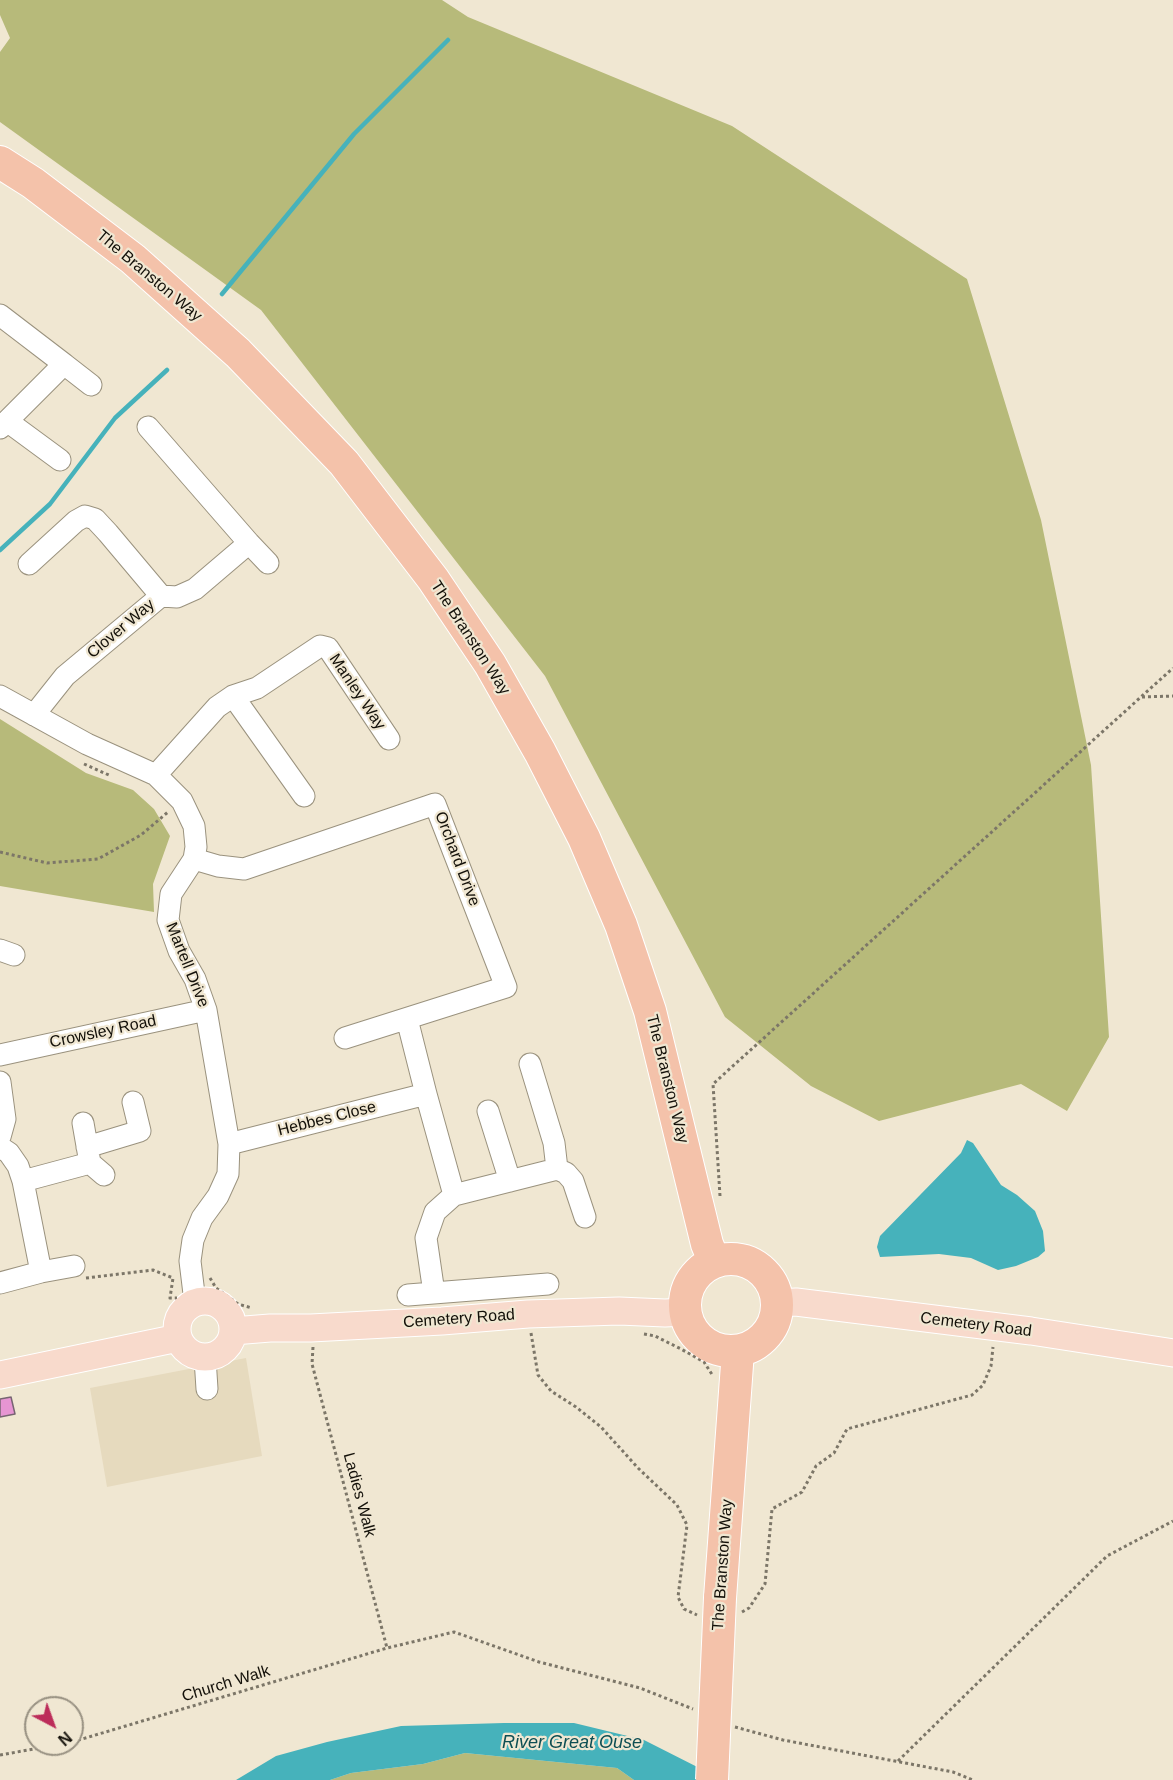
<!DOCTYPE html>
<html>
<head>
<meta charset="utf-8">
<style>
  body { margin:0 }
  #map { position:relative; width:1173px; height:1780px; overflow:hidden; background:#f0e7d2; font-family:Arial,sans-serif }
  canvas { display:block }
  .north { position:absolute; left:24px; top:1696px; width:60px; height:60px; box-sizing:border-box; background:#f0e7d2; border:2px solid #989182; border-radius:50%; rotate:139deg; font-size:16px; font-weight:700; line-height:24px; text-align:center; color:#131009 }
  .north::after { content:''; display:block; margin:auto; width:21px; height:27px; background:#bc2d5a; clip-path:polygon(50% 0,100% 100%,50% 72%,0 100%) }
</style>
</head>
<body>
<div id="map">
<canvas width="1173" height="1780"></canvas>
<div class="north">N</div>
</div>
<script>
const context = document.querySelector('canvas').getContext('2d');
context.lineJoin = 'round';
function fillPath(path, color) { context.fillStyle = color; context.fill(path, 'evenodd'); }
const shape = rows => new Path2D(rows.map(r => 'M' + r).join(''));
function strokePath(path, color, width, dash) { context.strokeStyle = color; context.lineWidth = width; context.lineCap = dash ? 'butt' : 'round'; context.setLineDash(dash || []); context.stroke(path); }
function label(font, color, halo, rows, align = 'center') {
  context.font = font + ' Arial,sans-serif'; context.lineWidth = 4.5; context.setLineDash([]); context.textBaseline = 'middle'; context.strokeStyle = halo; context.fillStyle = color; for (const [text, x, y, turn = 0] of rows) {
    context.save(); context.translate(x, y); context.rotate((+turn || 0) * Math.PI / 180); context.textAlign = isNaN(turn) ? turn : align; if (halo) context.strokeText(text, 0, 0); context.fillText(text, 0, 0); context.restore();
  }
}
fillPath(shape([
  [246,1358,262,1456,107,1487,90,1388]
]), '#e6dabe');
fillPath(shape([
  [0,0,442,0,468,17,732,126,967,279,1041,520,1091,765,1109,1037,1067,1111,1021,1084,879,1121,811,1086,725,1017,545,676,261,310,0,122,0,52,10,38,0,15],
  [0,719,86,773,133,790,154,809,170,836,153,884,154,912,0,886],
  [465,1753,617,1768,634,1780,330,1780,351,1773,423,1764]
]), '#b7ba7a');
fillPath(shape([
  [967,1140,973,1143,1001,1185,1017,1195,1035,1211,1043,1231,1045,1251,1038,1257,1016,1266,998,1270,971,1258,939,1254,880,1257,877,1247,880,1236,961,1153],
  [504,1723,574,1723,644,1740,723,1780,634,1780,617,1768,465,1753,423,1764,351,1773,330,1780,236,1780,276,1756,327,1742,401,1726]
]), '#46b2bb');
strokePath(shape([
  [222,294,354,134,448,40],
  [0,550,50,504,115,418,167,370]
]), '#46b2bb', 4.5);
const building = shape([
  [11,1397,15,1414,0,1417,0,1399,11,1397]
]);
fillPath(building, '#e695d2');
strokePath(building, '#776572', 1.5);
const minor = shape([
  [0,315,64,364,0,428],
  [64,364,91,385],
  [7,421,60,460],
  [148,427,249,543,268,563],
  [29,564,76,521,85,516,95,519,108,533,161,596],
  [0,696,87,744,156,775,182,801,194,826,196,847,194,859,171,894,168,920,179,951,195,979,206,1010,229,1144,228,1174,218,1196,202,1218,193,1240,190,1261,195,1302],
  [233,696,304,796],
  [34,715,65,676,161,596,177,597,195,589,249,543],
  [156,775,217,707,233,696,257,688,320,646,328,648,389,739],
  [194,859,218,866,244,869,435,804,506,987,345,1038],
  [0,950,14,955],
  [407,1019,426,1094,454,1195],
  [0,1055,206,1010],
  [530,1064,554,1143,557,1169],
  [0,1082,5,1119,0,1137],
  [488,1111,510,1181],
  [229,1144,426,1094],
  [0,1147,9,1153,18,1166,23,1181,41,1272,74,1266],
  [87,1147,140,1131,133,1102],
  [90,1163,104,1175],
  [23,1181,90,1163,83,1123],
  [0,1283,41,1272],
  [434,1293,426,1238,435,1212,454,1195,557,1169,566,1173,573,1181,585,1217],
  [408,1295,548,1284],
  [205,1358,207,1389]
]);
const major = shape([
  '177 1329a28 28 0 1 1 56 0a28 28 0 1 1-56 0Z',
  [778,1303,796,1302,1031,1331,1173,1353],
  [233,1331,270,1328,311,1328,442,1321,528,1314,619,1311,665,1313,685,1312],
  [0,1375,178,1338]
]);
const highway = shape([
  [0,162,33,183,133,259,238,353,344,463,433,579,490,664,540,752,584,838,621,925,650,1011,707,1244,714,1261],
  '685 1305a46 46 0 1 1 92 0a46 46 0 1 1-92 0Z',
  [720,1598,738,1351]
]);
strokePath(minor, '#9a927e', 23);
strokePath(major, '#fff', 29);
strokePath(highway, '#fff', 34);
strokePath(shape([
  [1142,697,1173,696],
  [84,764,111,776],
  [0,852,47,863,98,859,141,835,168,812],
  [720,1196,713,1084,1173,668],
  [86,1278,153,1270,173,1278,170,1298,177,1298],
  [210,1278,216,1288,238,1304,252,1308],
  [531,1333,538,1375,551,1391,576,1407,601,1427,638,1468,677,1505,687,1525,678,1597,684,1609,697,1615],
  [644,1334,655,1336,681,1349,704,1362,713,1376],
  [313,1347,312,1364,387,1648],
  [742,1612,749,1608,765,1584,772,1509,802,1492,816,1466,834,1453,847,1429,972,1395,983,1385,991,1366,993,1347],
  [735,1727,783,1740,953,1772,973,1780],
  [72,1742,387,1648,454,1632,539,1662,640,1688,693,1709],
  [0,1755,62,1744],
  [898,1761,1107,1556,1173,1521]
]), '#7c7668', 3, [3, 3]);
strokePath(minor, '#fff', 21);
strokePath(major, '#f8dacc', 27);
strokePath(highway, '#f4c2aa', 32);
const highwayBridge = shape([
  [712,1780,720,1598]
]);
strokePath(highwayBridge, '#fff', 34, []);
strokePath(highwayBridge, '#f4c2aa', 32);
label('16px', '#131009', '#f0e7d2', [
  ["The Branston Way",149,276,40],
  ["Clover Way",121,629,-40],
  ["The Branston Way",470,638,57],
  ["Manley Way",357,692,56],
  ["Orchard Drive",457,859,69],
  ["Martell Drive",187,965,68],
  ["Crowsley Road",103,1032,-12],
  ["The Branston Way",667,1079,76],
  ["Hebbes Close",327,1119,-14],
  ["Cemetery Road",459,1319,-4],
  ["Cemetery Road",976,1325,7],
  ["Ladies Walk",359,1495,75],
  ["The Branston Way",723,1565,-86],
  ["Church Walk",226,1684,-17]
]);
label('italic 18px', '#0d4e53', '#f0e7d2', [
  ["River Great Ouse",572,1743]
]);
</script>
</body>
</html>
